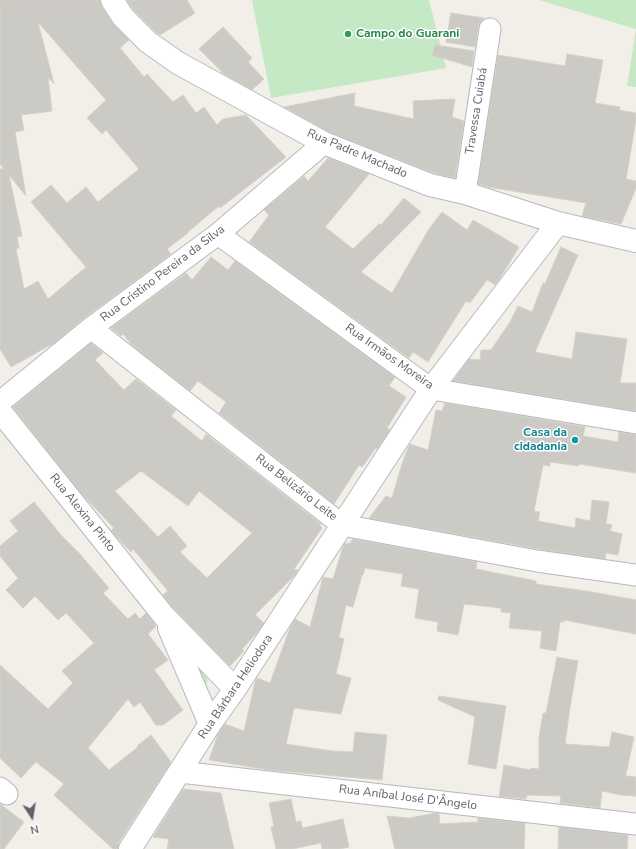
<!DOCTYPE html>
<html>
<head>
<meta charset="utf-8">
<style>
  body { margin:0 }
  #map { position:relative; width:636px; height:849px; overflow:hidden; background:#f1efe8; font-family:"Nunito Sans",sans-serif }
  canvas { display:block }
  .north { position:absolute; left:12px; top:797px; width:40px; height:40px; -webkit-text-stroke:3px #fff; paint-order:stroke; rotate:168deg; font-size:11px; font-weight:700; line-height:16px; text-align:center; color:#5f6368 }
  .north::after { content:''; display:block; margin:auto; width:14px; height:18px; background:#5f6368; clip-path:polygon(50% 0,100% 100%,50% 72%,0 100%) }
</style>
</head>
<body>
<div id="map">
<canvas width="636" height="849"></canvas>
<div class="north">N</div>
</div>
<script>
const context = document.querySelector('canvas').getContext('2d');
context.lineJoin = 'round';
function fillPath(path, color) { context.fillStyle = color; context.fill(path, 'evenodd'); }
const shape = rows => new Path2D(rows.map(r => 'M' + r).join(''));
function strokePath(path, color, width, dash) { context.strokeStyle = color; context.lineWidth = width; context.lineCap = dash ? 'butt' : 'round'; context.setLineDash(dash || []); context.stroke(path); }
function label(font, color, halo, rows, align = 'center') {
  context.font = font + ' "Nunito Sans",sans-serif'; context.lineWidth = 3; context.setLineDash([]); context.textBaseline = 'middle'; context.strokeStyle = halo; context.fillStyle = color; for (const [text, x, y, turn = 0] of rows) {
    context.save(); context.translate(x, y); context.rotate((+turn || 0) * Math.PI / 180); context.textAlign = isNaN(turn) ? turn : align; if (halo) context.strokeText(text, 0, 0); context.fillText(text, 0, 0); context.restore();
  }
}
fillPath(shape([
  [252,0,429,0,446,68,271,98],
  [539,0,636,0,636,87,627,86,636,29],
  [184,651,208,675,207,683,204,685]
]), '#c5e8c5');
const building = shape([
  [0,0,100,0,102,7,113,24,129,40,120,48,144,77,147,74,173,102,183,95,196,113,204,107,217,125,223,119,246,115,286,157,220,208,219,206,188,232,188,233,167,249,171,254,84,318,54,343,11,367,0,349,0,169,4,169,0,164,0,0],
  [38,22,106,100,87,118,102,134,106,130,139,169,98,202,86,187,67,203,51,185,31,202,86,267,48,299,38,281,24,289,16,249,19,248,17,237,22,236,9,175,26,196,15,132,24,130,21,115,52,111,48,77,54,84,38,22],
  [127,0,187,0,195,13,160,35,156,32,133,9,127,0],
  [451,13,484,18,480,22,478,27,475,47,446,42,451,13],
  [223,27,252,58,248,62,264,79,252,90,221,72,222,72,199,49,223,27],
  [435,45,474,51,472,67,432,55,435,45],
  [567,54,603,60,595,103,620,107,619,110,636,113,636,120,626,179,636,181,636,188,621,224,582,216,586,203,488,187,478,184,498,55,565,66,567,54],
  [355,93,354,106,414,119,413,101,455,99,452,117,464,121,455,178,434,173,329,132,284,107,355,93],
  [328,158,369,174,325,227,353,249,379,224,381,225,404,198,421,212,361,272,392,293,429,229,442,212,467,230,473,220,519,247,500,278,495,285,487,280,470,303,466,301,428,362,413,352,409,358,249,242,269,215,264,210,304,176,308,181,328,158],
  [561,247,578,255,535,352,572,359,576,332,627,339,620,383,636,383,636,411,453,381,469,359,480,360,481,350,491,350,510,322,518,306,532,312,543,283,545,284,561,247],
  [211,257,228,270,235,261,395,377,389,386,406,397,387,428,390,430,377,449,376,448,362,467,359,465,334,504,219,413,226,402,198,381,190,391,132,345,123,334,121,336,111,328,186,273,192,280,211,257],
  [91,343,103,353,95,360,124,390,136,379,176,410,171,416,202,441,206,434,321,524,320,526,322,528,294,569,298,570,293,577,255,615,264,623,256,634,242,649,244,651,230,666,173,608,163,595,168,591,133,549,131,552,115,535,111,530,114,528,80,492,13,407,91,343],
  [141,471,188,506,199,491,252,533,207,578,180,552,187,546,170,526,158,537,115,491,141,471],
  [445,403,585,427,583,436,618,442,619,432,636,435,636,473,579,464,579,466,550,462,550,466,543,465,534,511,540,512,538,521,575,528,576,518,590,521,592,500,609,502,606,524,612,525,610,531,622,534,618,555,606,553,605,559,539,549,369,518,386,496,392,498,402,464,408,448,410,444,428,450,436,410,442,411,445,403],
  [34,502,62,536,79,553,109,588,103,593,128,619,135,613,140,619,146,613,156,626,148,634,168,660,154,670,165,684,164,684,183,710,163,725,156,725,140,702,134,707,128,699,88,748,109,770,138,747,137,746,151,735,171,762,119,842,118,849,113,849,54,795,64,784,36,762,21,778,0,758,0,665,48,709,73,683,62,671,94,643,66,613,58,620,35,596,23,608,6,590,18,578,0,556,0,546,18,531,10,521,34,502],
  [353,539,477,562,476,569,536,581,536,584,586,591,636,600,636,634,564,620,564,622,560,622,556,651,540,648,542,631,509,628,511,613,501,612,501,608,464,604,458,635,437,631,438,622,415,618,419,589,401,586,403,574,365,568,363,575,362,575,353,607,346,605,339,637,344,639,336,674,351,678,341,714,294,708,286,744,339,752,339,751,353,752,355,732,387,735,382,780,269,770,209,760,218,734,225,724,244,731,255,682,257,678,270,683,290,628,295,619,310,627,323,577,333,579,343,547,345,543,349,544,353,539],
  [557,657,578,661,570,707,565,744,609,747,612,732,634,737,626,774,626,776,636,777,636,796,621,795,602,791,600,808,560,803,561,796,527,795,526,799,499,796,504,765,531,770,531,768,539,769,539,738,543,713,546,713,557,657],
  [439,696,506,706,496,769,468,764,475,717,438,700,439,696],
  [183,789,221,793,234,849,167,849,169,839,153,837,183,789],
  [291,799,296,822,301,821,302,828,343,819,349,847,339,849,322,849,321,843,292,849,276,849,271,827,274,826,269,803,291,799],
  [0,804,24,822,4,849,0,849,0,804],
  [436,813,439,814,440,824,478,822,478,818,525,823,524,849,395,849,387,816,409,818,436,813],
  [559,827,628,835,627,849,558,849,559,827]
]);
fillPath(building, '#cccac5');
strokePath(building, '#d6d1c6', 1);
const street = shape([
  [465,193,490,29],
  [218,234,431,389,636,423],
  [91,328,342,525,537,561,636,575],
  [0,402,91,328,218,234,324,143],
  [180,772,636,824],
  [0,788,7,794]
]);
const secondary = shape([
  [112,0,123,17,148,42,178,63,324,143,430,185,465,193,558,223,636,241],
  [0,411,164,616,235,689],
  [169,628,210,724],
  [130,849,210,724,235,689,431,389,558,223]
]);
strokePath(street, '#b5b8bc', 23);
strokePath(secondary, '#b6babf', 24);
strokePath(street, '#fff', 21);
strokePath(secondary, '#fff', 22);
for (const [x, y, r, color] of [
  [348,34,4,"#2e9e5b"],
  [575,440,4,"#0f9aa8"]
]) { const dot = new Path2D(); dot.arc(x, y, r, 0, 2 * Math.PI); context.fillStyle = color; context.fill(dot); strokePath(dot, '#fff', 1.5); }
label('bold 12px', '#27864d', '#fff', [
  ["Campo do Guarani",356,34]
], 'left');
label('12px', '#5f6368', '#fff', [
  ["Travessa Cuiabá",477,111,-81],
  ["Rua Padre Machado",357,154,23],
  ["Rua Cristino Pereira da Silva",163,274,-37],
  ["Rua Irmãos Moreira",389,357,35],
  ["Rua Belizário Leite",296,488,38],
  ["Rua Alexina Pinto",82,513,51],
  ["Rua Bárbara Heliodora",236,687,-56],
  ["Rua Aníbal José D'Ângelo",408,798,7]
]);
label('bold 12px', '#0d838f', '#fff', [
  ["Casa da",567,433],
  ["cidadania",567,447]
], 'right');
</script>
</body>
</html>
